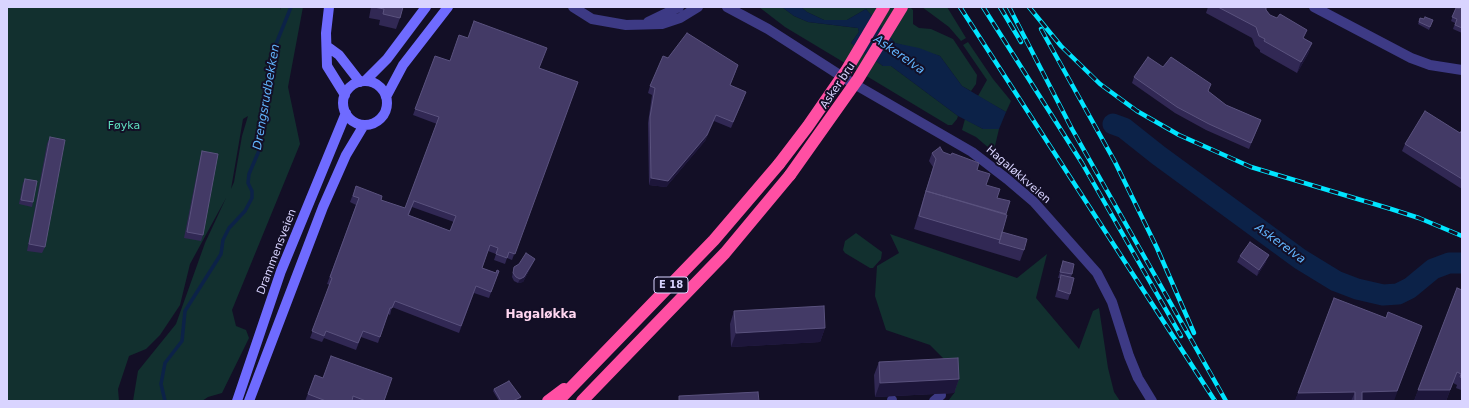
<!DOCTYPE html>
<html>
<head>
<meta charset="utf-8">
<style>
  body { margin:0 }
  #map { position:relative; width:1469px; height:408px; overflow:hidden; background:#130f26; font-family:"DejaVu Sans",sans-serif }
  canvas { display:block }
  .frame { position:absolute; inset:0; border:8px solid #d9d4ff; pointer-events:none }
</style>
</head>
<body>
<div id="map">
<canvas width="1469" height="408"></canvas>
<div class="frame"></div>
</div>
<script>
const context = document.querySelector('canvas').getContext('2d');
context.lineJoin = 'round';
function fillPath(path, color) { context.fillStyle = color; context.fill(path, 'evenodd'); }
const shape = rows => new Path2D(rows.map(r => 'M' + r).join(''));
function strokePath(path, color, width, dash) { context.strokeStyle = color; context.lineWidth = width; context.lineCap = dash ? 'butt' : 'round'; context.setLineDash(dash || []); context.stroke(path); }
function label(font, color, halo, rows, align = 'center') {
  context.font = font + ' "DejaVu Sans",sans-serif'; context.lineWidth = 4; context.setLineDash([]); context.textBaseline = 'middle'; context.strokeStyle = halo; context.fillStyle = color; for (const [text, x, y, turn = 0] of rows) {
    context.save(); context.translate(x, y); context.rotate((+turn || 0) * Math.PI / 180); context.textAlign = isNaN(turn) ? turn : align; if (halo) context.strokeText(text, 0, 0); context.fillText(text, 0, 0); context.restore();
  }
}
fillPath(shape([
  [7,7,280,7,280,10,281,7,303,7,288,87,300,144,232,310,236,326,246,330,249,338,222,393,208,397,202,401,133,401,138,371,176,324,205,243,226,198,190,264,180,305,160,335,146,349,129,356,118,389,119,401,7,401],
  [248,116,242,136,234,182,231,189,243,119],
  [759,7,782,7,794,16,808,22,858,28,859,32,851,43,883,66,891,66,958,116,957,119,952,125,948,125,785,27],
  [801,7,910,7,913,10,913,24,919,28,931,29,953,39,977,75,976,84,971,91,962,86,940,56,895,43,866,9,847,20,824,20,807,12],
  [922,7,947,7,966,38,961,41,949,27],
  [968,42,993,79,1011,101,1006,112,978,96,987,80,963,45],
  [965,119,983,129,999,129,994,150,990,149,976,137,962,130],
  [856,233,882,252,881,259,873,268,870,268,845,253,843,250,845,241],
  [890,234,1017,278,1047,254,1036,298,1079,349,1093,311,1099,308,1108,368,1114,392,1120,401,948,401,955,392,954,369,930,345,886,330,875,296,877,266,899,253]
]), '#12302f');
fillPath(shape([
  [782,7,801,7,807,12,824,20,847,20,866,9,895,43,919,48,940,56,962,86,1006,112,999,129,983,129,958,116,891,66,883,66,851,43,859,32,858,28,808,22,794,16]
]), '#0c2248');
strokePath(shape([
  [165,401,161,384,165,363,182,341,185,311,221,254,223,240,229,228,245,211,252,198,252,191,248,183,249,174,261,146,261,128,270,89,274,49,291,7]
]), '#0c2248', 3.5);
strokePath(shape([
  [1113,124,1124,128,1158,155,1300,259,1336,281,1357,289,1383,295,1398,294,1410,288,1433,269,1449,263,1462,263]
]), '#0c2248', 21);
strokePath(shape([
  [727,7,768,29,849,81,972,152,1007,179,1034,202,1097,273,1112,302,1129,356,1138,378,1152,401],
  [892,400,892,401],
  [934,401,941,395]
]), '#3d3a85', 10);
strokePath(shape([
  [573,7,592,19,626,25,662,24,680,18,698,7],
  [1314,7,1411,58,1430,65,1462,70],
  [648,22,679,7]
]), '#3d3a85', 10);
strokePath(shape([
  [329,7,326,33,327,66,345,95],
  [328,47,339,55,360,82],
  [365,81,387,59,426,7],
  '343 103a22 22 0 1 1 44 0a22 22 0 1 1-44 0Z',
  [386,97,403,65,448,7],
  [237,401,281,271,346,113],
  [249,401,323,207,346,155,364,125]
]), '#6f6bff', 10);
strokePath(shape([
  [548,401,564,389],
  [558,401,714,240,779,164],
  [582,401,725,253,790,175]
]), '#ff4fa3', 12);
const rail = shape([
  [960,7,1215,401],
  [983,7,1082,163,1181,336],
  [1000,7,1021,42],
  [1009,7,1072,129,1226,401],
  [1029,7,1061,46,1100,84,1137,111,1179,135,1251,167,1391,209,1419,218,1462,236],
  [1041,29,1115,162,1157,248,1194,333]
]);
strokePath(rail, '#00e5ff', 4.5);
strokePath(rail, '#130f26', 3, [9]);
strokePath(shape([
  [779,164,808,126,846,71,884,7],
  [790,175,858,79,902,7]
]), '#ff4fa3', 12);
fillPath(shape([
  [371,7,403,7,400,18,396,29,379,25,380,20,369,18],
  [1208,7,1266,7,1266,10,1270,15,1303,38,1312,43,1308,54,1297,73,1260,52,1260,50,1255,46,1252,38,1206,13],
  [1456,8,1462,9,1462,33,1453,29,1455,23,1451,21],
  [1420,18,1424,19,1433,20,1429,30,1418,24],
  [435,56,450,61,539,68,578,82,512,260,507,258,505,264,494,260,496,254,488,251,482,268,496,273,499,271,489,298,474,293,459,333,392,307,390,315,388,314,378,343,361,337,356,350,324,338,322,342,310,338,330,285,327,284,356,205,350,202,356,186,381,200,405,208,437,124,413,115],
  [412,207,454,222,450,231,409,215],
  [668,58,736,71,730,85,744,98,731,128,714,121,705,141,666,187,649,185,648,123,652,95,648,93,650,86],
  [1163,67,1209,90,1208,91,1226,105,1261,120,1249,149,1206,130,1175,113,1132,83,1134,77],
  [1462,130,1462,189,1402,151,1405,144,1460,133],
  [50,137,45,247,42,253,27,251,47,144],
  [202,151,203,235,201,241,184,238,200,158],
  [943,152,977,170,986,185,997,198,1006,214,1002,232,1024,250,1020,261,914,229,933,167,929,161,932,153],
  [25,179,33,202,32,207,19,204,23,183],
  [1240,256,1266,262,1257,276,1237,262],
  [1063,261,1072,274,1071,277,1070,294,1068,300,1055,297,1060,278,1058,278],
  [533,263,523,282,518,283,514,281,512,277,514,267],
  [1457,288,1462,290,1462,388,1461,390,1456,388,1457,385,1453,383,1446,401,1414,401],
  [1334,298,1394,401,1295,401],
  [734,311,825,328,820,342,731,347,730,324],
  [879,362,959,379,954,393,875,397,874,375],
  [315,375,384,401,305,401],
  [494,389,521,397,520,399,517,401,499,401,493,391]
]), '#312854');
fillPath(shape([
  [1312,43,1308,54,1297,73,1301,62],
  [716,115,705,141,666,187,649,185,651,178],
  [1269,255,1266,262,1257,276,1259,270],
  [535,259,533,263,523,282,518,283,520,279],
  [1422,326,1394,401,1358,401,1362,392],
  [825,328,820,342,731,347,736,333],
  [1457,372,1446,401,1414,401,1418,390],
  [959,379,954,393,875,397,880,383],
  [1355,392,1351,401,1295,401,1298,393],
  [521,397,520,399,517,401,513,401]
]), '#1d163a');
const building = shape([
  [374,7,403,7,400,18,383,14,384,9,374,7],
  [1218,7,1266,7,1266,10,1270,15,1277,18,1280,14,1307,30,1303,38,1312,43,1301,62,1264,41,1265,39,1259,36,1256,27,1218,7],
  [1456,8,1462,9,1462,28,1455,25,1457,19,1452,17,1456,8],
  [1425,17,1433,20,1430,27,1419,22,1420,18,1424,19,1425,17],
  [474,21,547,48,539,68,578,82,515,254,509,252,507,258,496,254,498,248,490,245,482,268,496,273,497,270,499,271,491,292,476,286,461,326,395,301,392,308,390,308,380,337,363,331,358,343,326,331,324,336,312,331,332,278,330,277,359,198,353,196,356,186,382,196,381,200,405,208,439,117,415,109,435,56,450,61,459,35,468,38,474,21],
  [414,201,456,216,450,231,408,215,414,201],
  [687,33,738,65,730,85,746,92,733,122,716,115,707,135,668,181,651,178,650,117,655,88,650,86,663,56,668,58,687,33],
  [1148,57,1163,67,1171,57,1211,84,1208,91,1226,105,1261,120,1251,143,1209,124,1177,107,1134,77,1148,57],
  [1425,111,1460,133,1462,130,1462,179,1405,144,1425,111],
  [50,137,65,140,45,247,29,244,50,137],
  [940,147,943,152,951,155,952,153,979,163,977,170,990,174,986,185,1000,189,997,198,1010,201,1006,214,926,191,936,159,932,153,940,147],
  [202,151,218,154,203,235,187,232,202,151],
  [25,179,37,181,33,202,21,200,25,179],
  [926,191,1007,215,1000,240,919,216,926,191],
  [1002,232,1027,239,1024,250,999,243,1002,232],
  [1250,242,1269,255,1259,270,1240,256,1250,242],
  [526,253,535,259,524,277,520,279,516,277,513,273,514,267,519,264,526,253],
  [1063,261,1074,264,1072,274,1060,272,1063,261],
  [1061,275,1074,278,1070,294,1058,290,1061,275],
  [1457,288,1462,290,1462,378,1460,377,1461,374,1457,372,1450,390,1418,390,1457,288],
  [1334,298,1386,318,1388,312,1422,326,1397,391,1362,392,1362,401,1355,401,1355,392,1298,393,1334,298],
  [824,306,825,328,736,333,734,311,824,306],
  [331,356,392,378,384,401,366,401,353,396,352,401,326,401,308,394,315,375,323,378,331,356],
  [958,358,959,379,880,383,879,362,958,358],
  [509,381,521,397,513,401,501,401,494,389,509,381],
  [758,392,759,401,679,401,679,396,758,392]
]);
fillPath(building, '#433a66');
strokePath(building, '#5a527e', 1);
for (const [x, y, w] of [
  [671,285,34]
]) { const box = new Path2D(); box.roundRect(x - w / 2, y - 8, w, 16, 3); context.fillStyle = '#130f26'; context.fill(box); strokePath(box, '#d9d4ff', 1); }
label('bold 10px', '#d9d4ff', null, [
  ["E 18",671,285]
]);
label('11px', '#d9d4ff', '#130f26', [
  ["Asker bru",838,86,-56],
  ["Hagaløkkveien",1018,175,41],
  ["Drammensveien",277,252,-69]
]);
label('11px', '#5fe0c0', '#130f26', [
  ["Føyka",124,126]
]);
label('italic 12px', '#62b6ff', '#130f26', [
  ["Askerelva",899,55,35],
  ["Drengsrudbekken",267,97,-80],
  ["Askerelva",1280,244,36]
]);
label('bold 12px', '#ffd6f0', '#130f26', [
  ["Hagaløkka",541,315]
]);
</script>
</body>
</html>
